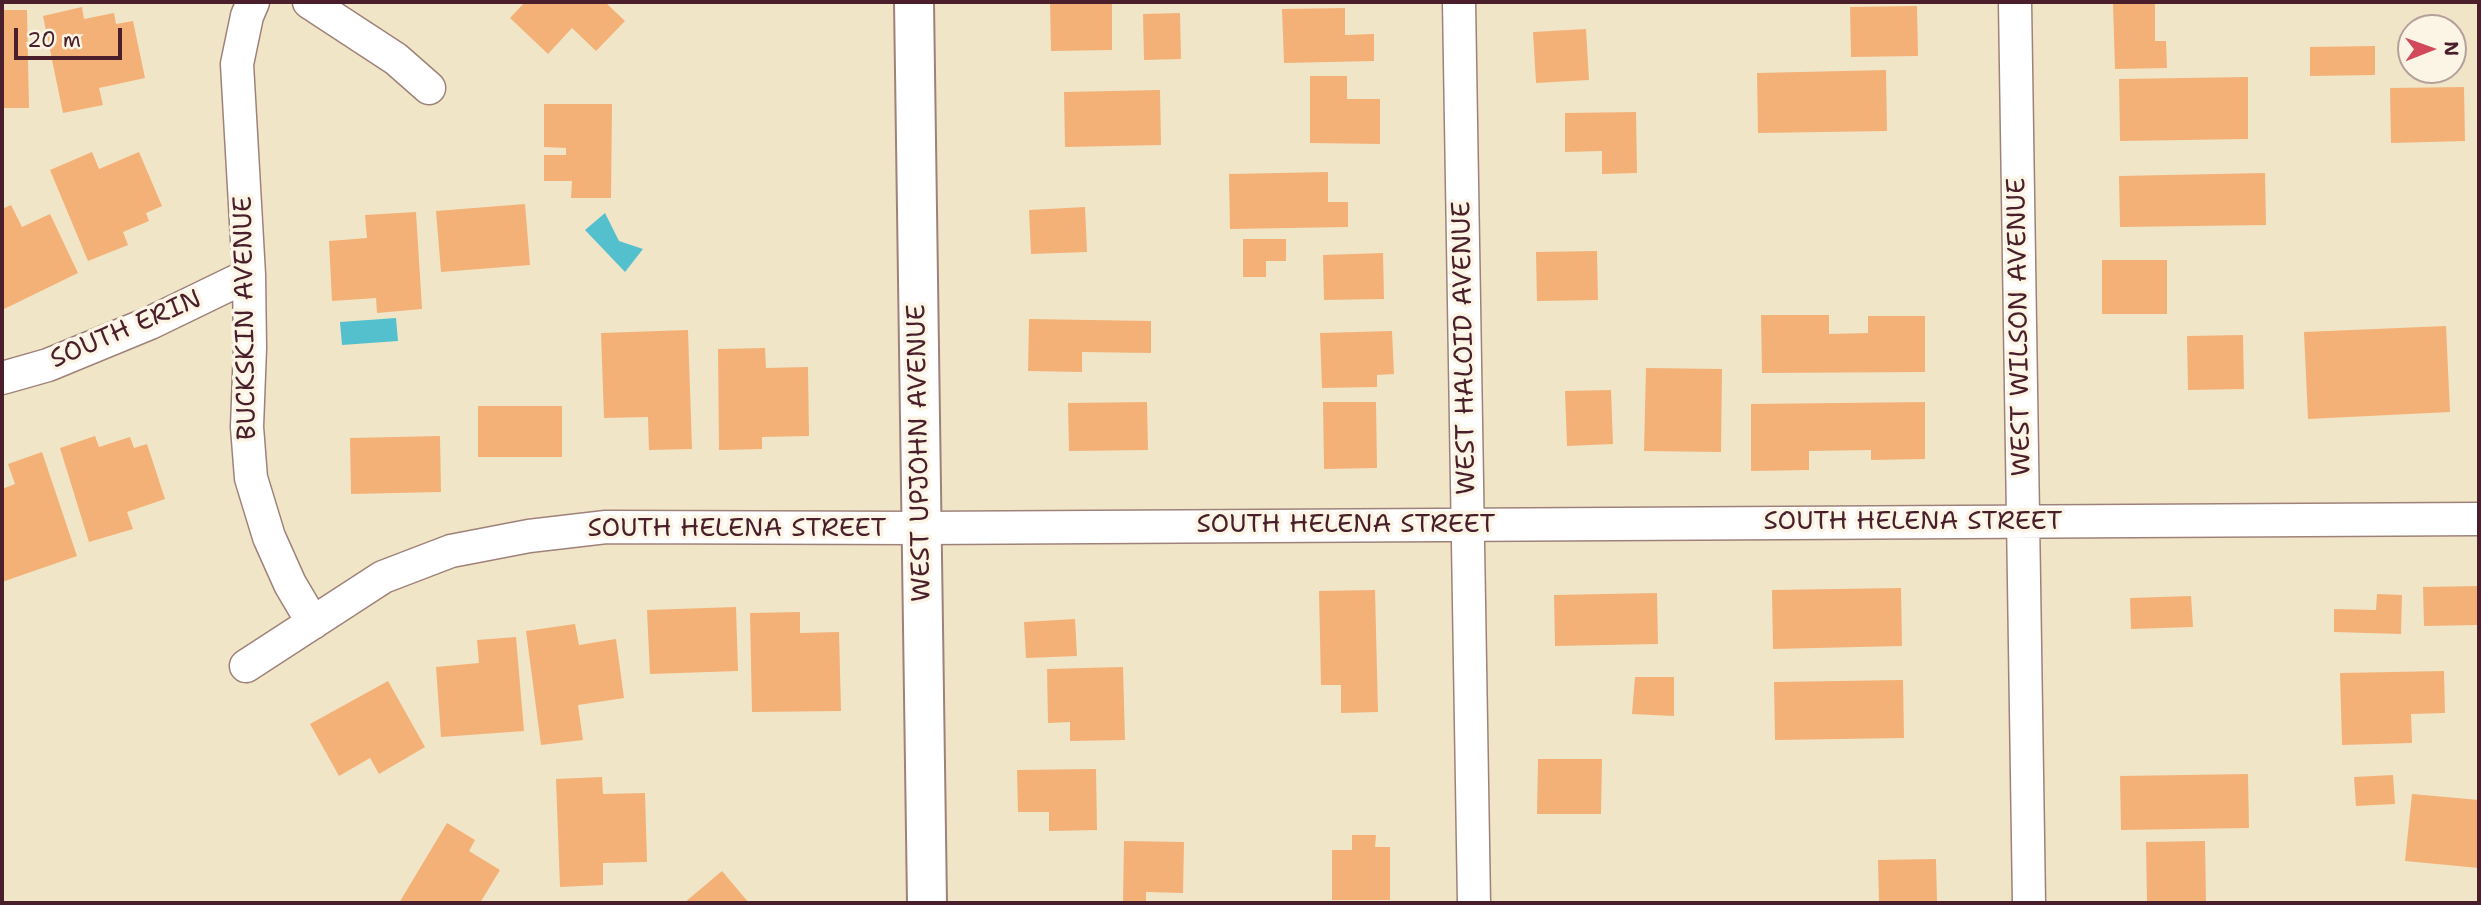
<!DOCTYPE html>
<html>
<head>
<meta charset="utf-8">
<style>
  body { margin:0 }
  #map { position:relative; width:2481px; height:905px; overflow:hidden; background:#f1e5c8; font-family:"Shantell Sans",sans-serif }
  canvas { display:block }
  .frame { position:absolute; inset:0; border:4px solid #4a1f2b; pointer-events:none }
  .north { position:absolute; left:2397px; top:14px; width:70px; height:70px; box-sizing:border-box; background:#fcf5e5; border:2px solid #b59f9b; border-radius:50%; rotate:89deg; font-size:19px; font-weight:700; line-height:28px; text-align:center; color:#4a1f2b }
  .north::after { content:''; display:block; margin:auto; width:24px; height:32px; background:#d1495b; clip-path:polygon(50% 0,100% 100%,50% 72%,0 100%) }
  .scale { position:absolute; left:14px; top:28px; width:108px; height:32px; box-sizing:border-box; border:4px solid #4a1f2b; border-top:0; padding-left:9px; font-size:21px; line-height:24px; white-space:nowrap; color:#4a1f2b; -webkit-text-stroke:5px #fcf5e5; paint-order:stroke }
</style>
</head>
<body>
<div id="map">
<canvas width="2481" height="905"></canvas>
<div class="frame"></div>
<div class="north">N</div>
<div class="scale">20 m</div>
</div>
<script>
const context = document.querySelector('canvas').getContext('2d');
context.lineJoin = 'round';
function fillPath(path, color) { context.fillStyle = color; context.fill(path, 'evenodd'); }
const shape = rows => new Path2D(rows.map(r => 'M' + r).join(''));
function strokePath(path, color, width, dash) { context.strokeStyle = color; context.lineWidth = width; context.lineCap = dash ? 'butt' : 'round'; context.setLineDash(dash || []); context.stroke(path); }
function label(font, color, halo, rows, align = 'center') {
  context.font = font + ' "Shantell Sans",sans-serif'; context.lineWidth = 7; context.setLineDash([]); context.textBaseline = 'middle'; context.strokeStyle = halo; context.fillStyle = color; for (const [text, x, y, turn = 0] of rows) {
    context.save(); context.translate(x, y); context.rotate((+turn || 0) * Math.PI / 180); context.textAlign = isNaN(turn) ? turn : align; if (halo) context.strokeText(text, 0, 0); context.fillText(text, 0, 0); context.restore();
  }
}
fillPath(shape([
  [605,213,619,241,643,249,625,272,585,230],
  [396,318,398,341,342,345,340,322]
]), '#54c0cd');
fillPath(shape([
  [525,2,605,2,625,21,596,51,572,28,548,54,510,18],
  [1050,2,1112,2,1112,50,1051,51],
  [2155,3,2155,41,2166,41,2167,68,2115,69,2113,4],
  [1917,6,1918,56,1851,57,1850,7],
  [82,7,84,19,114,13,116,24,133,21,145,78,99,88,103,105,63,113,43,16],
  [1345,8,1345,35,1374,34,1374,61,1284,63,1282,9],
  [2,10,27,10,29,108,2,108],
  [1180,13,1181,59,1144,60,1143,14],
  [1586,29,1589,80,1536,83,1533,32],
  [2375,46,2375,75,2310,76,2310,47],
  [1886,70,1887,131,1758,133,1757,73],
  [1310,76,1347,76,1347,99,1380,99,1380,144,1310,143],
  [2248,77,2248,139,2120,141,2119,79],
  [2464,87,2465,141,2391,143,2390,88],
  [1160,90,1161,145,1065,147,1064,92],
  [544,104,612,104,611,198,571,198,572,181,544,181,544,155,566,155,566,148,544,147],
  [1636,112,1637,173,1602,174,1602,151,1565,152,1565,113],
  [92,152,99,169,139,152,162,206,146,213,149,221,123,232,128,245,88,261,50,170],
  [1328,172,1328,202,1348,202,1348,227,1230,229,1229,174],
  [2265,173,2266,225,2120,227,2119,176],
  [525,204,530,265,441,272,436,211],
  [11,205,22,227,50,214,78,273,2,310,2,209],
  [1085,207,1087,252,1031,254,1029,210],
  [416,212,422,309,377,313,376,298,332,301,329,241,367,238,365,215],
  [1243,239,1286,239,1286,261,1266,261,1266,277,1243,277],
  [1597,251,1598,300,1537,301,1536,252],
  [1383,253,1384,299,1324,300,1323,255],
  [2102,260,2167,260,2167,314,2102,314],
  [1761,315,1829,315,1829,334,1868,333,1868,316,1925,316,1925,372,1762,373],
  [1029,319,1151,321,1151,353,1082,352,1082,372,1028,371],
  [2446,326,2450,412,2308,419,2304,332],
  [688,330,692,449,649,450,648,417,604,418,601,333],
  [1392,331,1394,374,1377,375,1377,387,1322,388,1320,333],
  [2243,335,2244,389,2188,390,2187,336],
  [765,348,766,368,808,367,809,436,762,437,762,449,719,450,718,349],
  [1646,368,1722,369,1721,452,1644,451],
  [1611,390,1613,444,1567,446,1565,391],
  [1147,402,1148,450,1069,451,1068,403],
  [1323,402,1376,402,1377,468,1324,469],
  [1925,402,1925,459,1871,460,1871,450,1809,451,1809,470,1751,471,1751,404],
  [478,406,562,406,562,457,478,457],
  [95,436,99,447,130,437,134,448,147,444,165,499,127,512,133,529,89,542,60,448],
  [440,436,441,492,351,494,350,438],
  [42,452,77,556,2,582,2,489,15,484,8,464],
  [2479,586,2479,625,2424,626,2423,587],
  [1901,588,1902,646,1773,649,1772,590],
  [1375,590,1378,712,1341,713,1341,685,1321,685,1319,591],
  [1657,593,1658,644,1555,646,1554,595],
  [2377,594,2402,595,2401,634,2334,632,2334,609,2376,610],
  [2191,596,2193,627,2131,629,2130,598],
  [736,607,738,671,650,674,647,610],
  [800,612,800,633,839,632,841,711,752,712,750,613],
  [1075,619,1077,656,1026,658,1024,622],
  [575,624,579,645,616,639,624,698,578,705,583,740,541,745,526,631],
  [516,637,524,731,441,737,436,667,479,663,477,640],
  [1123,667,1125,740,1070,741,1070,722,1048,723,1047,669],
  [2444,671,2445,713,2411,714,2412,743,2342,745,2340,673],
  [1635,677,1674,677,1674,716,1632,714],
  [1903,680,1904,738,1775,740,1774,682],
  [388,681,425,747,379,774,370,758,339,776,310,724],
  [1538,759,1602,759,1601,814,1537,814],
  [1096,769,1097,830,1049,831,1049,812,1018,812,1017,770],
  [2248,774,2249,828,2121,830,2120,776],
  [2393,775,2395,804,2356,806,2354,777],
  [602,777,603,794,645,793,647,862,603,863,603,885,560,887,556,779],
  [2412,794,2479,800,2479,868,2405,861],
  [447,823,475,840,469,851,500,870,480,903,399,903],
  [1352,835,1376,835,1375,847,1390,847,1390,900,1332,900,1332,850,1352,850],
  [1124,841,1184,842,1183,893,1146,892,1146,903,1123,903],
  [2205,841,2206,903,2147,903,2146,842],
  [1936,859,1937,901,1879,902,1878,860],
  [722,871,749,903,684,903]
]), '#f3b177');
const street = shape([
  [253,2,247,16,237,64,249,275,250,348,247,427,251,478,269,537,290,584,313,623],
  [309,2,396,59,429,88],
  [1459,2,1474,903],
  [2015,2,2029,903],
  [2,378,48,365,150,323,249,275],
  [246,666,383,577,451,551,529,536,606,527,921,528,2479,519]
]);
const secondary = shape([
  [914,2,927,903]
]);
strokePath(street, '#9e827a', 35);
strokePath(secondary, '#9e827a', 42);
strokePath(street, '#fff', 32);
strokePath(secondary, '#fff', 38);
label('26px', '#4a1f2b', '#fcf5e5', [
  ["BUCKSKIN AVENUE",246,318,-91],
  ["WEST WILSON AVENUE",2020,327,-91],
  ["SOUTH ERIN",126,330,-23],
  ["WEST HALOID AVENUE",1465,348,-91],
  ["WEST UPJOHN AVENUE",920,453,-91],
  ["SOUTH HELENA STREET",1913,522],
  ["SOUTH HELENA STREET",1346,525],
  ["SOUTH HELENA STREET",737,529]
]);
</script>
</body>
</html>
